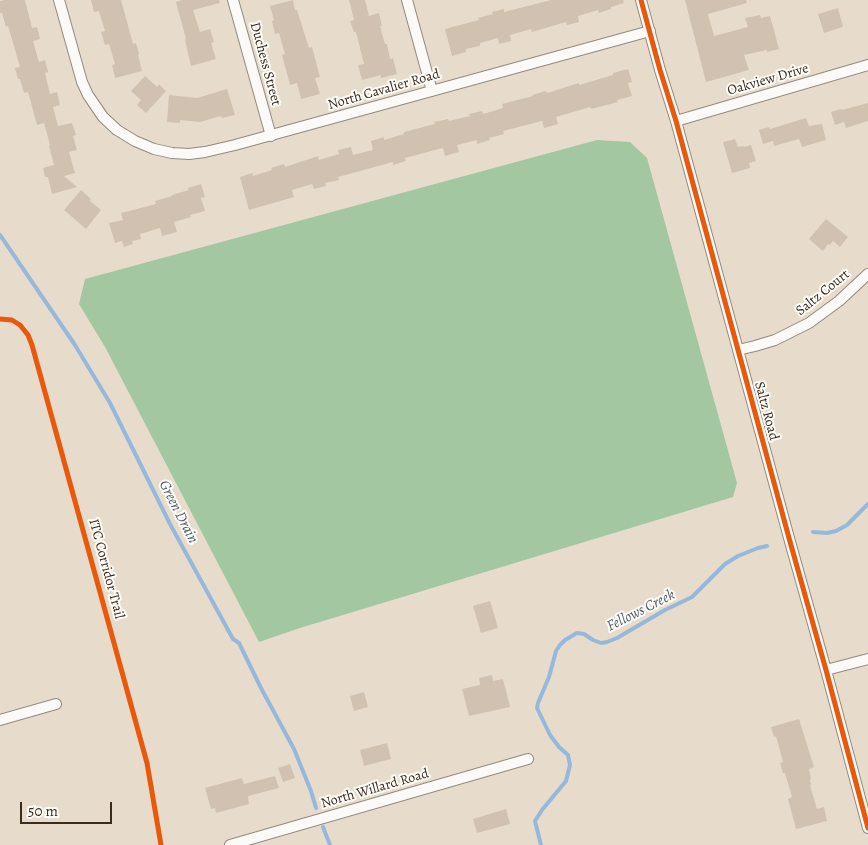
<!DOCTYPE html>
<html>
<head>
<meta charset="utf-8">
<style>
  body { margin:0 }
  #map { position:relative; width:868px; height:845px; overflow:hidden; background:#e7dccb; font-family:Alegreya,serif }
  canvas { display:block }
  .scale { position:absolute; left:20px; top:802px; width:92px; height:22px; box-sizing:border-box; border:2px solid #3b2a1e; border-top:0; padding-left:6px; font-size:15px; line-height:18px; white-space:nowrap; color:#3b2a1e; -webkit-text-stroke:4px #fdfcf7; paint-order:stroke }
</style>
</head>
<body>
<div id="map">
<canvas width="868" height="845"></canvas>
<div class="scale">50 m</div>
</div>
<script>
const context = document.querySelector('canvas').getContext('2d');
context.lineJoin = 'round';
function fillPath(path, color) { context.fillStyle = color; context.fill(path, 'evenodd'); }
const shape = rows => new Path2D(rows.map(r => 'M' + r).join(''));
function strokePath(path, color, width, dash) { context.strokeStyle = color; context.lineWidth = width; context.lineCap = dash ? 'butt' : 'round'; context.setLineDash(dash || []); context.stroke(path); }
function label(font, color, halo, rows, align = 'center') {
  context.font = font + ' Alegreya,serif'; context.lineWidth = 4; context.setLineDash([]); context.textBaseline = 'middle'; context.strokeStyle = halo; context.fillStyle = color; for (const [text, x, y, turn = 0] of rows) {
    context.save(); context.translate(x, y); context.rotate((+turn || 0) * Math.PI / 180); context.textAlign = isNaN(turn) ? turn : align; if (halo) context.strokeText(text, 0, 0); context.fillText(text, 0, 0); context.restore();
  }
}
fillPath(shape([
  [597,140,630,142,647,158,737,483,733,497,300,628,259,642,105,347,79,304,85,279]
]), '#a3c7a1');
strokePath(shape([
  [0,235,75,345,110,403,170,524,233,639,239,643,261,688,294,749,311,791,316,808],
  [813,532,827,533,836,531,847,525,868,504],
  [323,827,330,845],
  [541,845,535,821,542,810,566,781,570,765,568,755,559,747,550,735,537,708,538,703,549,677,556,651,560,645,565,640,577,633,584,634,593,640,601,643,607,642,617,638,665,610,692,597,725,564,738,556,758,548,767,546]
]), '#97b8da', 4);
fillPath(shape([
  [5,0,25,0,32,28,37,27,40,39,33,41,39,62,45,60,48,72,45,73,50,94,57,92,60,105,53,107,58,126,72,123,76,135,73,136,77,150,69,152,75,173,64,176,77,187,52,194,48,177,45,177,43,168,54,165,49,146,50,145,44,123,37,125,28,92,24,93,20,79,18,79,15,68,20,67,8,26,6,27,2,13,0,13,0,1],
  [91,0,121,0,133,44,136,43,139,54,138,55,142,71,115,78,112,65,115,64,109,44,105,45,101,32,105,31,99,11,94,12],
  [182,0,219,0,220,3,193,10,200,32,210,29,214,42,211,43,216,59,191,66,185,40,186,39,176,2],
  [293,0,295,10,297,10,309,48,312,47,320,77,315,78,320,94,301,99,297,83,290,85,282,55,285,54,279,33,275,34,272,21,274,20,270,6],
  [349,0,365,0,369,16,379,13,382,26,380,26,385,44,387,44,390,59,393,58,397,74,381,78,381,75,362,80,358,65,364,64,356,32,354,32,350,21,354,20],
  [551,0,623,0,624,3,611,7,611,9,599,13,598,10,578,16,579,22,567,25,566,22,532,32,531,29,510,35,511,41,499,44,498,38,480,43,480,46,466,49,466,52,452,56,445,29,479,20,478,18,493,14,492,12,504,9,504,12],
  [685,0,746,0,747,3,708,14,714,36,748,27,745,18,760,15,761,18,770,16,779,49,767,52,767,50,744,55,749,70,706,82],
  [838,8,843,27,824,33,818,14],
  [628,69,632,82,628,83,632,96,617,100,618,102,591,109,590,107,556,117,558,124,544,128,542,121,503,131,504,134,489,138,490,140,477,144,477,140,457,145,459,152,445,156,443,148,405,158,406,161,393,165,393,162,338,177,339,180,325,183,326,186,314,189,312,184,292,190,294,197,249,210,240,177,252,173,253,176,272,170,271,168,284,164,285,167,318,156,319,160,339,154,338,150,351,147,353,155,373,150,371,141,384,137,384,140,404,134,404,132,435,124,434,122,448,119,449,121,470,116,469,114,482,111,483,114,503,108,502,104,533,96,532,95,546,91,547,93,579,83,579,85,613,75,613,73],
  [145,76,157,87,159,84,166,91,146,113,137,105,141,100,131,91],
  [227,89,235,115,222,118,221,116,200,122,180,120,180,123,167,122,169,95,197,98],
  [868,103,868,121,846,128,844,122,835,125,831,112,841,109,842,110],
  [806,118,809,126,822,124,826,140,802,147,799,139,774,146,773,141,763,144,759,130,769,127,770,129],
  [735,139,738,147,743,146,744,147,751,145,756,161,749,163,750,168,732,173,723,142],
  [201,184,205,197,201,198,205,211,190,215,191,217,174,222,177,232,162,236,160,228,140,234,141,239,132,241,133,244,124,247,122,241,115,243,109,223,123,220,121,213,156,204,155,201,172,196,172,195,189,190,188,188],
  [81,190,91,199,90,201,101,210,86,229,64,210],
  [826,219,848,237,840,247,833,241,830,245,828,244,823,251,809,239],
  [490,601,498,628,481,633,473,606],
  [492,675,493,681,503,679,510,707,469,716,462,689,480,685,479,678],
  [364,692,368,707,354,711,350,696],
  [799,719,814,767,809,769,811,779,810,780,811,785,810,785,817,809,824,807,827,821,796,829,788,799,792,797,785,773,783,773,780,763,783,762,776,736,774,737,771,727],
  [387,743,391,759,364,766,360,750],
  [290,764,295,778,283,782,278,768],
  [275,776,279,788,248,796,249,804,216,813,215,808,211,809,205,788,242,778,244,784],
  [506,809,510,824,477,833,473,819]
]), '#d1c1b1');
const minor = shape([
  [59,0,82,82,88,95,103,117,117,130,135,141,154,149,172,153,189,154,205,152,235,145,650,31],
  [233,0,271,136],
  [407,0,432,91],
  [641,0,660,70,676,121,789,538,826,670,868,828],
  [676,121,868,65],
  [738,350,755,346,775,340,809,323,839,301,868,274],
  [826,670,868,659],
  [0,720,56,704],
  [230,845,528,759]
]);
strokePath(minor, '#928a7f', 12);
strokePath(minor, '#fbfaf7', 10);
strokePath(shape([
  [641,0,660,70,676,121,789,538,826,670,868,828],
  [0,319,12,320,20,325,28,335,32,345,147,763,161,845]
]), '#e8590c', 5);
label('14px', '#3b2a1e', '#fdfcf7', [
  ["Duchess Street",265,64,75],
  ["Oakview Drive",768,80,-16],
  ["North Cavalier Road",384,90,-16],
  ["Saltz Court",823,293,-39],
  ["Saltz Road",766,411,75],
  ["ITC Corridor Trail",106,569,75],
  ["North Willard Road",375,789,-16]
]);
label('italic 15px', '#525c6c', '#fdfcf7', [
  ["Green Drain",178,512,63],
  ["Fellows Creek",641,611,-27]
]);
</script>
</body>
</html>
